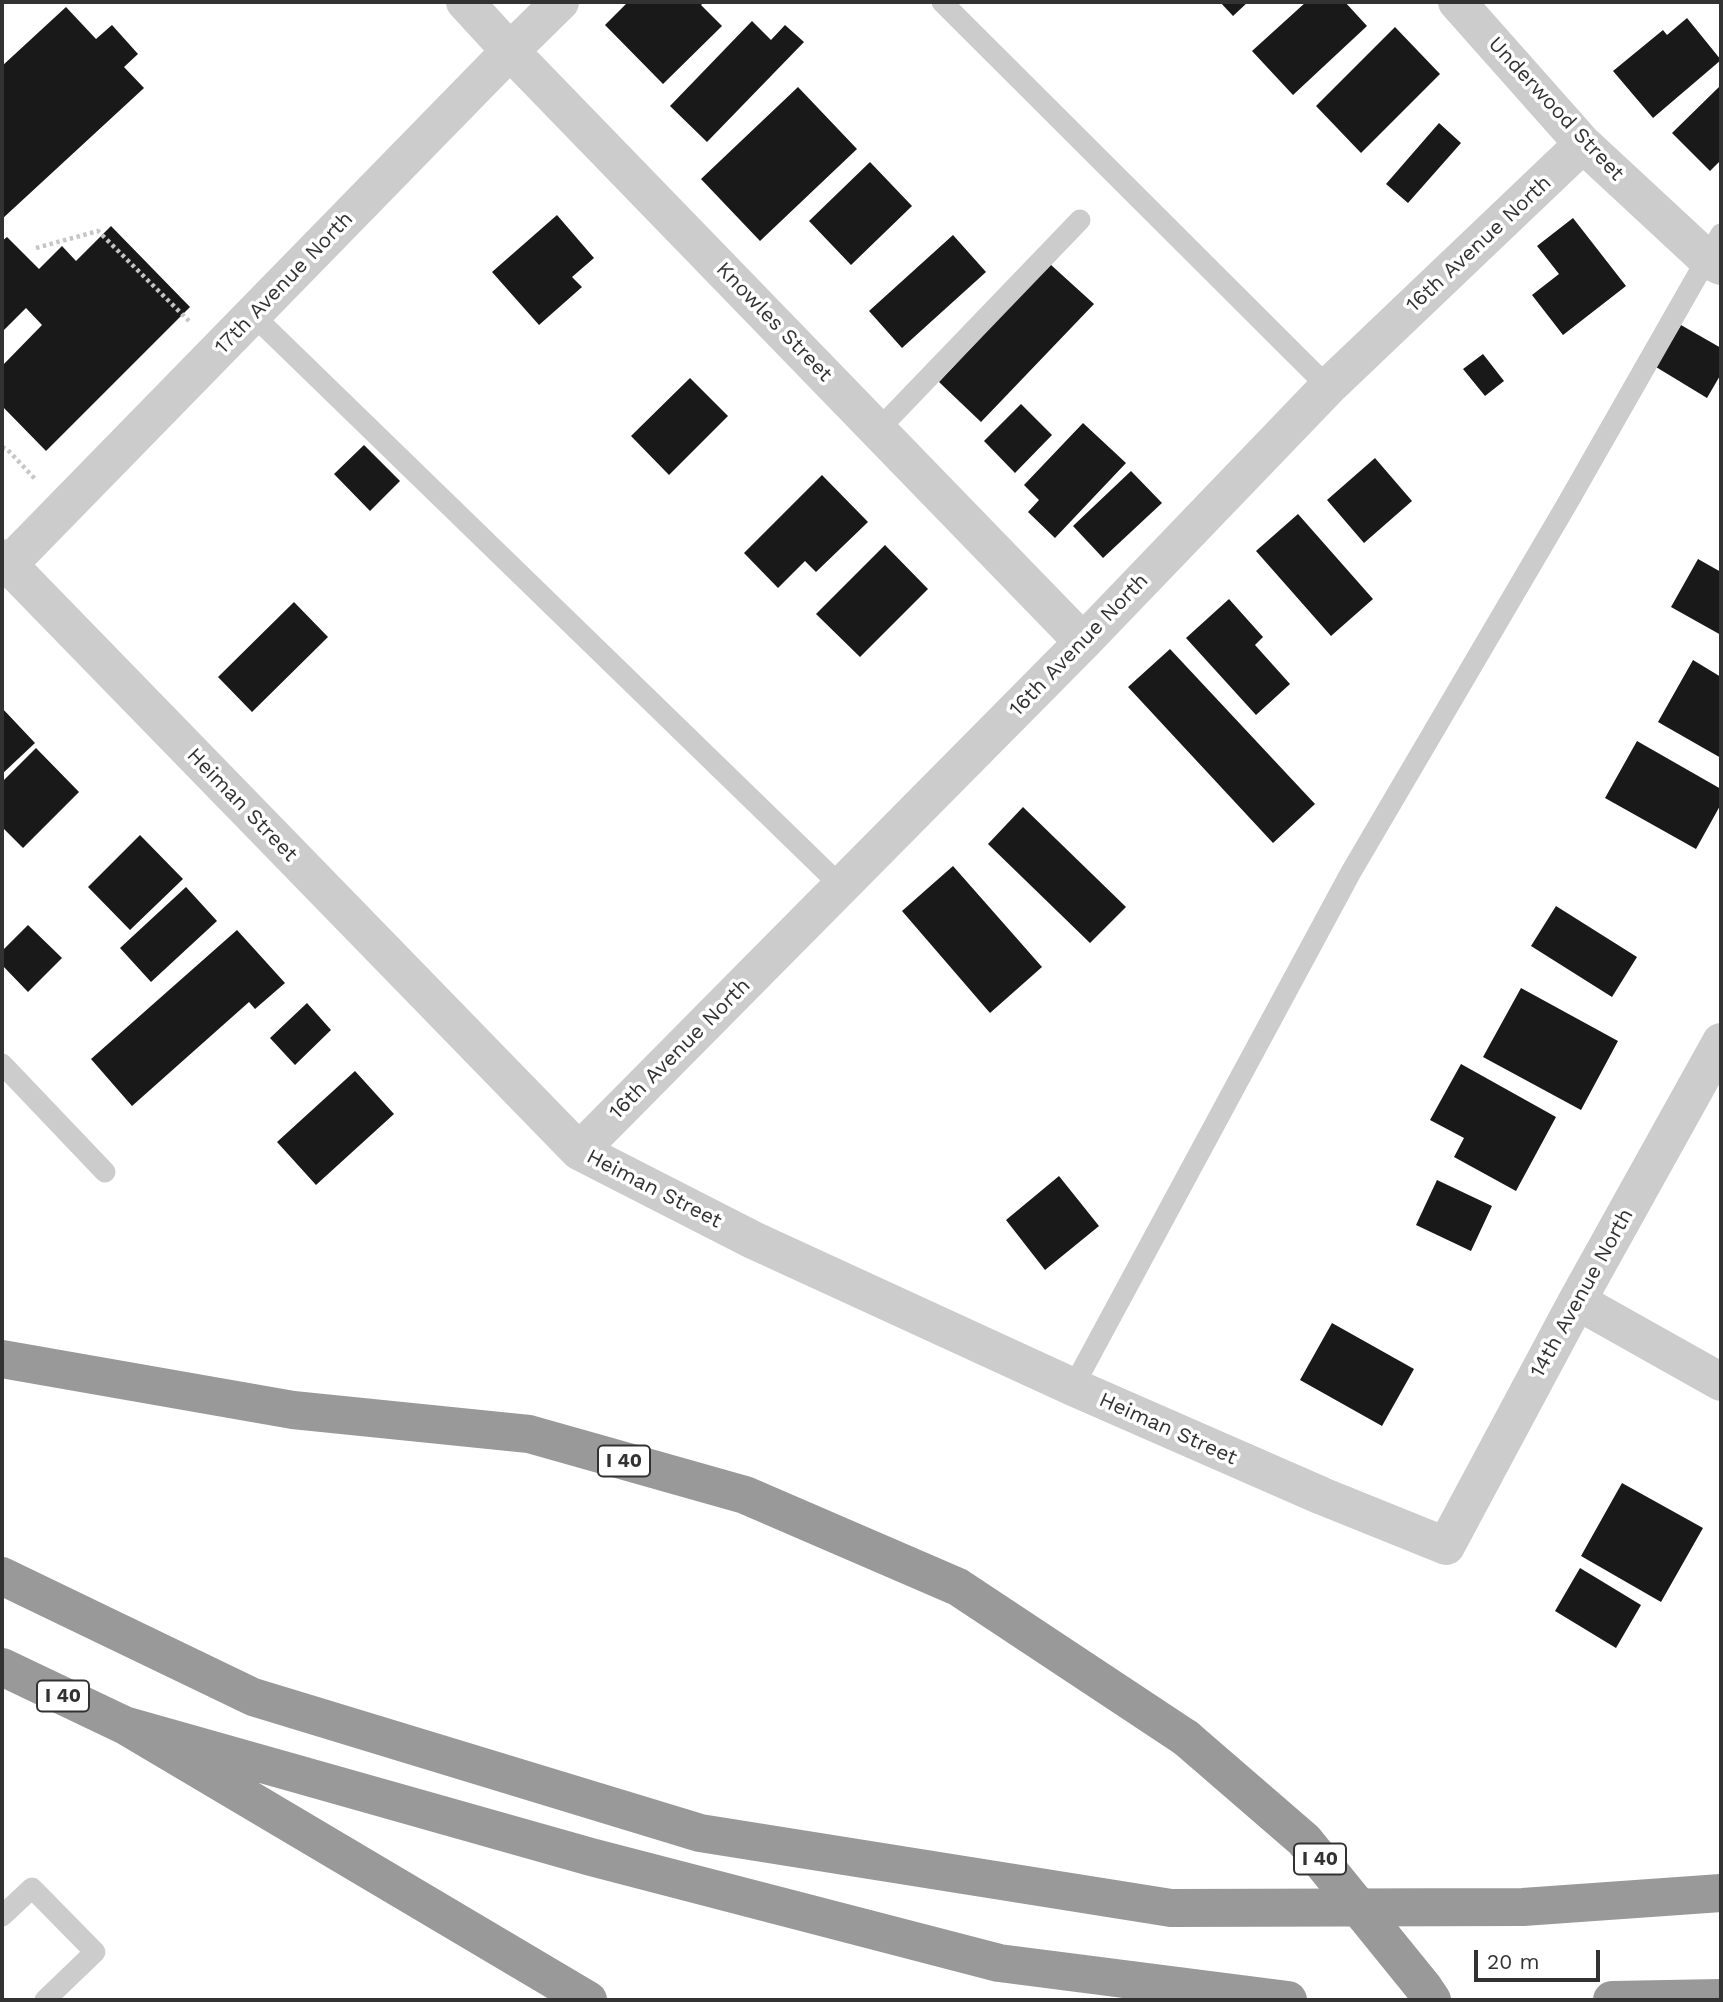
<!DOCTYPE html>
<html>
<head>
<meta charset="utf-8">
<style>
  body { margin:0 }
  #map { position:relative; width:1723px; height:2002px; overflow:hidden; background:#fff; font-family:"Work Sans",sans-serif }
  canvas { display:block }
  .frame { position:absolute; inset:0; border:4px solid #323232; pointer-events:none }
  .scale { position:absolute; left:1474px; top:1950px; width:126px; height:32px; box-sizing:border-box; border:4px solid #323232; border-top:0; padding-left:9px; font-size:21px; line-height:24px; white-space:nowrap; color:#323232; -webkit-text-stroke:5px #fff; paint-order:stroke }
</style>
</head>
<body>
<div id="map">
<canvas width="1723" height="2002"></canvas>
<div class="frame"></div>
<div class="scale">20 m</div>
</div>
<script>
const context = document.querySelector('canvas').getContext('2d');
context.lineJoin = 'round';
function fillPath(path, color) { context.fillStyle = color; context.fill(path, 'evenodd'); }
const shape = rows => new Path2D(rows.map(r => 'M' + r).join(''));
function strokePath(path, color, width, dash) { context.strokeStyle = color; context.lineWidth = width; context.lineCap = dash ? 'butt' : 'round'; context.setLineDash(dash || []); context.stroke(path); }
function label(font, color, halo, rows, align = 'center') {
  context.font = font + ' "Work Sans",sans-serif'; context.lineWidth = 7; context.setLineDash([]); context.textBaseline = 'middle'; context.strokeStyle = halo; context.fillStyle = color; for (const [text, x, y, turn = 0] of rows) {
    context.save(); context.translate(x, y); context.rotate((+turn || 0) * Math.PI / 180); context.textAlign = isNaN(turn) ? turn : align; if (halo) context.strokeText(text, 0, 0); context.fillText(text, 0, 0); context.restore();
  }
}
fillPath(shape([
  [628,2,704,2,701,5,722,26,663,84,605,25],
  [1220,2,1248,2,1233,16],
  [1306,2,1345,2,1367,26,1293,95,1252,51],
  [66,7,96,39,112,25,138,54,124,67,144,88,2,219,2,66],
  [1687,18,1721,60,1653,118,1613,71,1663,30,1667,35],
  [752,21,771,40,785,25,804,42,707,142,670,106],
  [1395,27,1440,74,1361,153,1316,106],
  [1721,85,1721,160,1710,171,1672,133],
  [798,87,857,149,760,241,701,179],
  [1439,123,1461,143,1408,203,1386,184],
  [870,162,912,206,851,265,809,221],
  [557,215,594,258,572,277,582,287,539,325,492,272],
  [1573,218,1626,286,1563,335,1532,295,1559,274,1537,246],
  [111,226,190,307,46,451,2,406,2,366,42,325,26,308,2,332,2,241,7,237,39,269,62,246,76,261],
  [953,235,986,272,902,348,869,311],
  [1050,264,1094,304,981,422,939,382],
  [1681,325,1721,348,1721,374,1707,398,1656,367],
  [1483,354,1504,381,1485,396,1463,369],
  [690,378,728,416,669,475,631,436],
  [1021,404,1052,435,1015,473,984,441],
  [1083,423,1126,463,1055,538,1028,512,1039,500,1024,485],
  [364,445,400,481,370,511,334,474],
  [1375,458,1412,501,1364,543,1327,500],
  [1131,471,1162,503,1103,558,1073,526],
  [822,475,868,522,816,572,805,561,778,588,744,553],
  [1298,514,1373,599,1331,636,1256,551],
  [885,545,928,589,860,657,816,614],
  [1698,559,1721,572,1721,635,1671,607],
  [1229,599,1263,637,1255,645,1290,684,1256,715,1186,638],
  [294,602,328,637,252,712,218,677],
  [1170,649,1315,804,1273,843,1128,687],
  [1693,660,1721,677,1721,758,1658,722],
  [2,708,35,743,2,774],
  [1637,741,1721,789,1721,804,1696,849,1605,798],
  [36,748,79,792,23,848,2,827,2,782],
  [1023,807,1126,907,1090,943,988,844],
  [140,835,183,879,130,930,88,887],
  [953,866,1042,967,990,1013,902,911],
  [186,887,217,921,151,982,120,948],
  [1556,906,1637,957,1612,997,1531,946],
  [28,925,62,958,28,992,2,965,2,951],
  [237,930,285,983,255,1009,249,1002,132,1106,91,1059],
  [1521,988,1618,1041,1581,1110,1483,1057],
  [307,1003,331,1030,295,1065,270,1038],
  [1461,1064,1556,1117,1516,1191,1454,1157,1464,1138,1430,1120],
  [355,1071,394,1114,316,1185,277,1142],
  [1059,1176,1099,1226,1045,1270,1006,1220],
  [1437,1180,1492,1206,1471,1251,1416,1225],
  [1332,1323,1414,1369,1382,1426,1300,1380],
  [1622,1483,1703,1528,1661,1602,1581,1556],
  [1580,1568,1641,1605,1616,1648,1555,1611]
]), '#191919');
strokePath(shape([
  [36,248,98,231,189,321],
  [2,447,7,449,36,480]
]), '#c6c6c6', 4.5, [3.5, 3.5]);
strokePath(shape([
  [942,2,1328,387],
  [253,315,841,886],
  [878,430,1080,220],
  [2,1064,105,1172],
  [1073,1387,1351,872,1567,504,1721,234],
  [2,1916,32,1888,95,1952,45,2000]
]), '#ccc', 21);
strokePath(shape([
  [465,2,510,51,1083,642],
  [1457,2,1583,144,1708,260,1721,266],
  [2,558,579,1151,753,1240,1073,1387,1322,1496,1446,1546,1577,1301,1721,1042],
  [8,565,510,51,560,2],
  [579,1151,1083,642,1328,387,1583,144],
  [1577,1301,1721,1382]
]), '#ccc', 38);
strokePath(shape([
  [2,1359,293,1410,529,1434,745,1495,958,1587,1186,1738],
  [2,1576,253,1697,700,1833,1171,1908,1523,1907,1721,1893],
  [2,1667,124,1725,588,2000],
  [124,1725,591,1857,999,1963,1288,2000],
  [1612,2000,1721,1998]
]), '#999', 38);
strokePath(shape([
  [1186,1738,1304,1840,1424,1988,1432,2000]
]), '#999', 38);
for (const [x, y, w] of [
  [624,1461,52],
  [63,1696,52],
  [1320,1859,52]
]) { const box = new Path2D(); box.roundRect(x - w / 2, y - 15.5, w, 31, 5); context.fillStyle = '#fff'; context.fill(box); strokePath(box, '#323232', 2); }
label('bold 19px', '#323232', null, [
  ["I 40",624,1461],
  ["I 40",63,1696],
  ["I 40",1320,1859]
]);
label('21px', '#323232', '#fff', [
  ["Underwood Street",1556,109,47],
  ["16th Avenue North",1479,244,-43],
  ["17th Avenue North",284,283,-46],
  ["Knowles Street",774,322,46],
  ["16th Avenue North",1079,645,-46],
  ["Heiman Street",242,805,46],
  ["16th Avenue North",680,1049,-45],
  ["Heiman Street",654,1189,27],
  ["14th Avenue North",1582,1293,-61],
  ["Heiman Street",1168,1429,24]
]);
</script>
</body>
</html>
